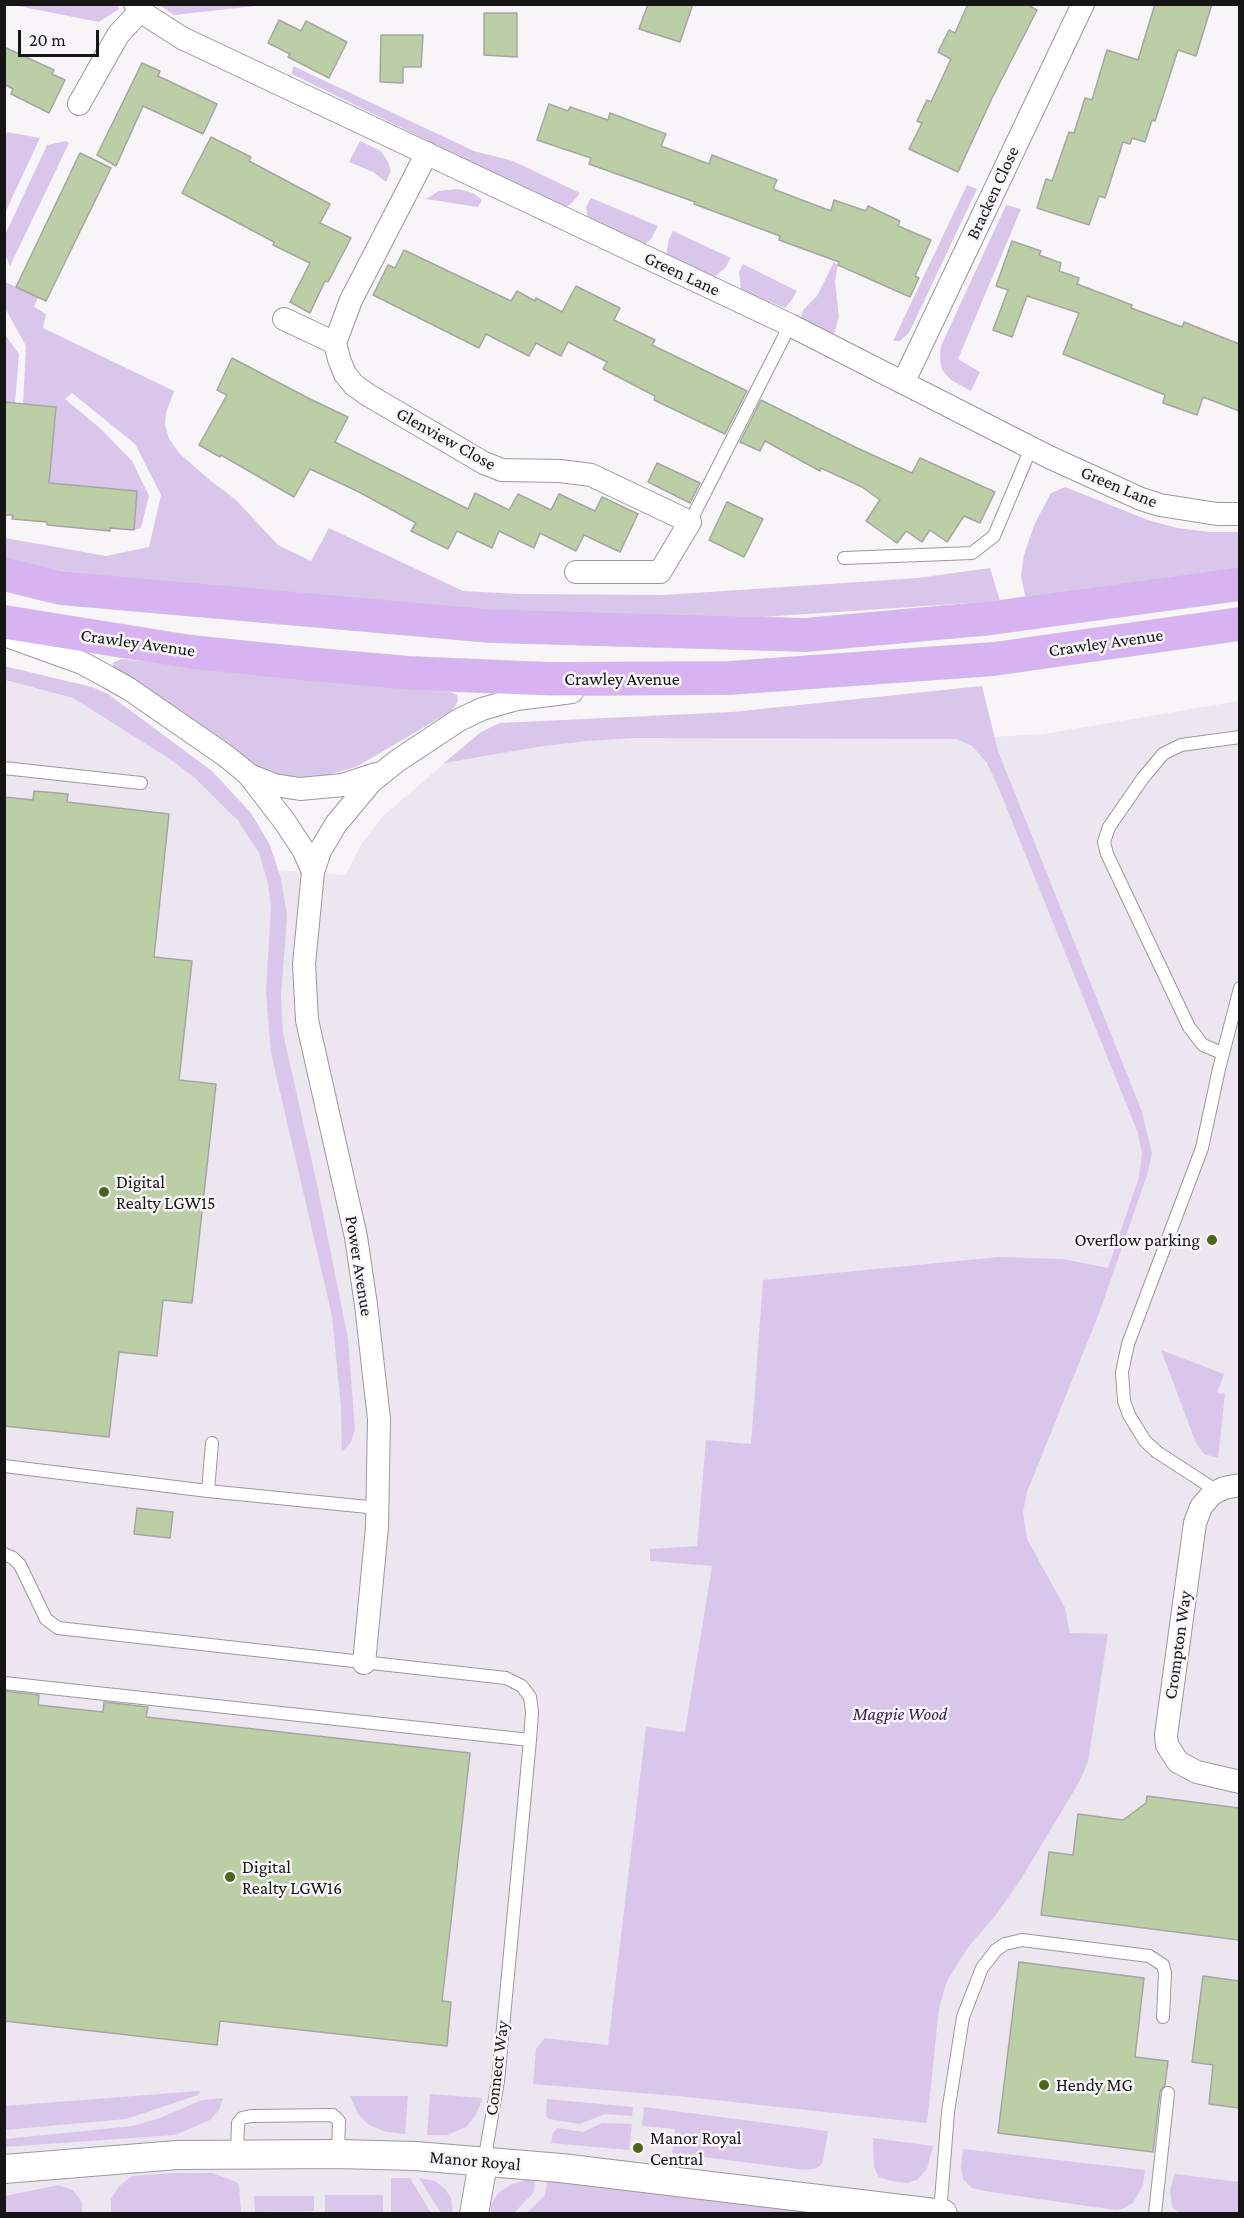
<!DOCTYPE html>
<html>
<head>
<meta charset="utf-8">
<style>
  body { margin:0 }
  #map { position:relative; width:1244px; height:2218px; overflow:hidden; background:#f7f5f8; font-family:"Crimson Pro",serif }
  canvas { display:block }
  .frame { position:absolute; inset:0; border:6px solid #151516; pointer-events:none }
  .scale { position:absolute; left:18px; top:30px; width:81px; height:27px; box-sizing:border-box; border:3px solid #151516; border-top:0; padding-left:8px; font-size:18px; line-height:21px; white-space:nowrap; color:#151516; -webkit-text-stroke:4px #f7f5f8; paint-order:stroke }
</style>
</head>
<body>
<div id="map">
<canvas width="1244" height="2218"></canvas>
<div class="frame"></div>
<div class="scale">20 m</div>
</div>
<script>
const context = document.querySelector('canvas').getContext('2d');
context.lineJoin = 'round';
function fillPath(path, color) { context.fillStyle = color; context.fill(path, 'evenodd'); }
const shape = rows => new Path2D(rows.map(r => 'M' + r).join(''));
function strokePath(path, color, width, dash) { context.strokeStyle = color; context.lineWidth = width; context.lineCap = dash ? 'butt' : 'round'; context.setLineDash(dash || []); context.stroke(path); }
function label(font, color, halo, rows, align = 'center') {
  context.font = font + ' "Crimson Pro",serif'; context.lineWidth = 5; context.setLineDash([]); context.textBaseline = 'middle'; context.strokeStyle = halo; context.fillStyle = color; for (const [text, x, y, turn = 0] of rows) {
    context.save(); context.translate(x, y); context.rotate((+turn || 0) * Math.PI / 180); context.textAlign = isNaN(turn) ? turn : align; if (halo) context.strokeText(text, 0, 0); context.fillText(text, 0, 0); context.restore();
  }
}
fillPath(shape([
  [4,680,73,698,168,758,195,778,228,809,254,843,265,869,346,875,362,843,384,815,481,732,957,739,1043,734,1239,701,1239,2213,5,2213]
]), '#ece6f1');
fillPath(shape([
  [117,5,119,9,99,22,13,5],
  [159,5,264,5,174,15],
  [293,66,474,151,513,161,580,193,572,203,565,208,292,74],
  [7,132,40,138,5,213,4,145],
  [66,141,69,143,10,266,5,254,5,235,47,145],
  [360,141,381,151,388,162,391,171,386,182,373,172,349,162],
  [967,185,977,189,909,333,900,341,893,341],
  [458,189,473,193,482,200,478,207,426,199,439,191],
  [591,198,658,226,651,239,644,245,588,220,586,207],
  [1006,205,1021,209,958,359,980,372,971,391,951,380,942,370,940,358,941,346],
  [673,231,731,258,725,268,714,277,666,255,669,239],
  [834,262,838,265,835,281,839,317,834,334,801,318,803,310,817,296],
  [743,264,797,291,791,301,785,308,741,290,739,272],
  [5,282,38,297,34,307,46,314,43,328,174,391,166,413,165,424,169,439,180,454,211,481,236,500,278,545,311,561,329,528,463,591,520,594,664,595,918,578,990,568,1000,601,733,619,513,616,101,578,5,560,5,538,106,556,149,547,161,495,135,444,72,393,65,399,101,429,132,461,149,496,141,528,134,530,137,491,49,483,56,407,23,404,26,346,5,308],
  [4,333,19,354,15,403,5,402],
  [1065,487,1148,520,1177,528,1210,532,1239,532,1239,571,1026,600,1021,576,1024,555,1035,523,1051,493],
  [121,659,333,683,450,692,457,695,458,701,453,710,448,713,356,767,320,777,294,777,274,774,248,761,114,671,113,663],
  [4,666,92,687,108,694,212,771,251,813,270,845,281,879,287,916,281,997,283,1033,318,1189,348,1339,355,1429,351,1442,342,1452,341,1408,332,1316,271,1053,266,992,271,908,268,883,259,853,238,821,195,778,168,758,73,698,5,680],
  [982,686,998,751,1142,1112,1152,1154,1147,1175,1100,1311,1027,1492,1023,1512,1027,1539,1065,1608,1070,1633,1108,1634,1088,1762,1078,1784,1021,1879,996,1915,969,1946,947,1981,939,2008,927,2123,677,2096,533,2084,536,2049,545,2038,608,2045,646,1727,685,1732,712,1566,650,1561,650,1549,697,1546,706,1440,751,1444,763,1280,999,1257,1063,1259,1108,1268,1139,1177,1142,1154,1138,1133,999,789,987,763,972,746,957,739,634,738,587,741,537,747,444,763,481,732,500,723,732,712],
  [1161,1350,1224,1374,1217,1393,1225,1394,1218,1458,1204,1454,1196,1443],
  [198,2091,200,2092,198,2095,126,2119,5,2130,5,2106],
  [430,2094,482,2098,481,2102,476,2115,466,2127,447,2135,427,2135],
  [350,2096,408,2096,405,2134,386,2132,369,2125,358,2114],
  [223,2098,219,2110,210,2120,175,2135,5,2147,5,2139,133,2126,160,2118,202,2100],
  [547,2099,633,2107,632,2116,605,2114,580,2124,549,2119,546,2116],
  [644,2107,828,2131,823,2161,820,2166,814,2169,805,2170,672,2153,675,2129,642,2126],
  [602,2123,632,2124,629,2150,551,2143,553,2133,557,2128,583,2132],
  [873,2138,933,2146,927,2169,917,2180,907,2183,890,2181,879,2177,874,2167],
  [963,2149,1145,2170,1143,2185,1133,2203,1122,2209,1115,2210,984,2191,972,2188,963,2179,961,2168],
  [172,2173,213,2173,236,2182,239,2185,241,2212,111,2213,111,2199,119,2186,132,2176],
  [1175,2174,1239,2182,1239,2213,1179,2213,1172,2207,1170,2189],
  [391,2178,410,2178,431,2213,391,2213],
  [419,2178,435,2181,445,2189,451,2198,453,2213,441,2213],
  [528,2179,535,2179,534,2192,514,2213,490,2214,491,2205,498,2193,510,2185],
  [547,2181,831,2213,526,2214,545,2195],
  [58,2185,73,2190,82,2202,82,2213,5,2213,5,2196],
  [325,2195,383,2195,383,2213,325,2213],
  [254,2196,314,2196,314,2211,255,2212]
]), '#dac6eb');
const building = shape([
  [648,4,693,4,680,42,639,29,648,4],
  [968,4,1026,4,1037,10,992,98,958,172,909,149,922,123,917,121,927,100,931,102,951,59,938,52,949,30,955,33,968,4],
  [1155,4,1212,4,1196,56,1178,50,1155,121,1152,120,1145,142,1132,138,1130,144,1123,142,1105,198,1099,196,1089,225,1037,208,1046,179,1052,181,1069,132,1074,133,1085,98,1092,100,1107,50,1138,60,1155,4],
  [484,13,517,13,517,57,484,55,484,13],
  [279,20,301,31,306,21,347,42,329,78,288,57,290,54,268,43,279,20],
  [381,35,423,35,421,67,403,67,403,83,380,82,381,35],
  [4,47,54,70,52,74,65,80,49,113,11,94,13,89,4,84,4,47],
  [142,63,160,71,158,76,217,104,203,134,143,106,116,166,97,155,142,63],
  [549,104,568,111,570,107,608,120,610,113,666,134,661,146,709,164,712,155,777,180,773,189,831,211,834,200,866,211,868,206,900,221,898,226,931,240,915,276,919,278,910,297,838,265,839,262,779,240,780,236,694,204,695,202,589,164,591,158,537,140,549,104],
  [211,137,251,157,249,161,330,204,320,223,351,238,328,282,325,281,310,313,290,302,310,263,273,245,274,242,182,193,211,137],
  [80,153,111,168,46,301,16,287,80,153],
  [1012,241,1041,251,1039,255,1061,263,1059,271,1079,278,1077,284,1132,305,1131,308,1182,327,1184,322,1239,344,1239,411,1203,397,1197,415,1163,403,1165,395,1063,354,1079,313,1027,296,1012,337,993,330,1008,290,996,286,1012,241],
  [404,250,511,301,517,291,535,301,536,298,562,312,576,286,620,308,614,320,655,340,652,345,747,391,725,434,654,400,655,396,603,369,607,362,568,342,561,356,536,343,529,356,486,334,479,348,373,295,388,265,395,268,404,250],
  [232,358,310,399,348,417,335,442,468,509,475,493,509,510,518,494,551,510,559,494,595,511,602,497,638,514,620,552,584,535,576,551,540,533,534,548,499,531,492,548,457,531,448,549,411,531,416,523,357,491,310,469,294,497,221,455,220,457,199,445,227,395,217,390,232,358],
  [761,400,855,447,912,473,920,458,995,492,980,523,964,516,947,542,930,530,922,542,906,531,897,543,866,521,880,500,862,487,821,468,820,471,765,441,760,451,740,442,761,400],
  [4,402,56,407,49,483,137,491,134,530,110,528,110,531,47,525,47,522,12,519,13,515,4,515,4,402],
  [657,463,700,483,690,503,648,482,657,463],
  [727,502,763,519,744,557,709,540,727,502],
  [34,791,68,794,67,802,169,814,154,957,192,961,179,1080,216,1084,192,1303,163,1300,157,1356,119,1352,109,1437,4,1426,4,797,33,800,34,791],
  [137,1508,173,1512,170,1538,134,1534,137,1508],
  [4,1691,39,1695,38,1705,103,1712,104,1702,148,1707,146,1717,470,1753,442,2001,451,2002,447,2046,220,2021,217,2045,4,2021,4,1691],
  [1147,1796,1239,1808,1239,1940,1041,1915,1049,1852,1073,1855,1078,1814,1123,1820,1146,1803,1147,1796],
  [1019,1962,1144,1978,1135,2057,1168,2061,1165,2085,1160,2092,1153,2152,998,2133,1019,1962],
  [1203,1976,1239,1981,1239,2108,1209,2104,1213,2065,1192,2062,1203,1976]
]);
fillPath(building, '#bccea6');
strokePath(building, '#a5a6a3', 1.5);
const service = shape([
  [690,522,790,325],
  [844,558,972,553,994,536,1031,448],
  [4,768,141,783],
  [1222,1053,1203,1045,1189,1027,1107,854,1104,842,1109,827,1143,778,1163,754,1181,745,1240,737],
  [4,1466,208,1491,378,1508],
  [208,1491,212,1443],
  [1217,1491,1157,1452,1145,1441,1129,1415,1124,1401,1122,1372,1128,1344,1202,1148,1219,1069,1240,988],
  [4,1554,13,1558,20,1565,46,1619,58,1628,506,1678,522,1686,530,1697,532,1712,530,1740],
  [4,1683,530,1740,498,2081,484,2162],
  [237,2154,238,2123,242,2118,251,2116,333,2115,339,2121,338,2154],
  [940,2213,948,2112,963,2017,982,1968,996,1950,1005,1944,1022,1940,1149,1956,1163,1965,1165,1973,1163,2017],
  [1155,2214,1168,2093]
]);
const minor = shape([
  [135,4,140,11,182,38,790,325,1049,457,1141,499,1160,505,1217,514,1240,514],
  [79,104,118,35,140,11],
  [427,153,351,300,335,343,339,359,345,374,354,385,368,395,484,463,502,470,560,471,591,475,690,522,660,572,576,572],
  [284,319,335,343],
  [904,381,1083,4],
  [4,635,82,663,108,677,129,689,226,756,248,774,285,822,304,851,313,872],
  [249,775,274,785,300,789,343,785,376,774],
  [1240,1485,1224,1488,1212,1494,1201,1507,1195,1523,1166,1735,1167,1745,1178,1762,1197,1772,1240,1782],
  [364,1663,377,1527,379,1419,366,1305,356,1237,307,1020,304,964,313,872,320,851,336,824,371,782,397,761,459,720,482,709,517,699,572,692]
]);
const tertiary = shape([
  [4,2169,177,2155,338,2154,415,2156,561,2168,943,2214],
  [474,2214,483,2163]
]);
const primary = shape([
  [4,574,61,588,491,626,806,635,992,618,1240,584],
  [4,622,191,652,318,665,409,673,550,679,729,678,994,659,1240,624]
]);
strokePath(service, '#9a989c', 14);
strokePath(minor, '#9a989c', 24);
strokePath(tertiary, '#9a989c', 30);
strokePath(primary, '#d0d0d0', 34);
strokePath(service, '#fff', 12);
strokePath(minor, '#fff', 22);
strokePath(tertiary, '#fff', 28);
strokePath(primary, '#d7b4f1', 33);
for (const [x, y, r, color] of [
  [104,1192,6,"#4b6618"],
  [1212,1240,6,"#4b6618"],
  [230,1877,6,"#4b6618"],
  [1044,2085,6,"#4b6618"],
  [638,2148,6,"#4b6618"]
]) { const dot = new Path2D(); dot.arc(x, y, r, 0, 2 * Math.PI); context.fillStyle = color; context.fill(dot); strokePath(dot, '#f7f5f8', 2); }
label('18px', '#151516', '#f7f5f8', [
  ["Bracken Close",993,193,-65],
  ["Green Lane",682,274,25],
  ["Glenview Close",446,439,29],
  ["Green Lane",1119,487,23],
  ["Crawley Avenue",138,643,8],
  ["Crawley Avenue",1106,643,-8],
  ["Crawley Avenue",622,679],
  ["Power Avenue",359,1266,81],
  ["Crompton Way",1178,1645,-82],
  ["Connect Way",497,2068,-83],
  ["Manor Royal",475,2161,5]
]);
label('18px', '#151516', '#f7f5f8', [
  ["Digital",116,1182],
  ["Realty LGW15",116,1203],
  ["Overflow parking",1200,1240,"right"],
  ["Digital",242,1867],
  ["Realty LGW16",242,1888],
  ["Hendy MG",1056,2085],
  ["Manor Royal",650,2138],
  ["Central",650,2159]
], 'left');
label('italic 18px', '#371b4a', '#f7f5f8', [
  ["Magpie Wood",900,1714]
]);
</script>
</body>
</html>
